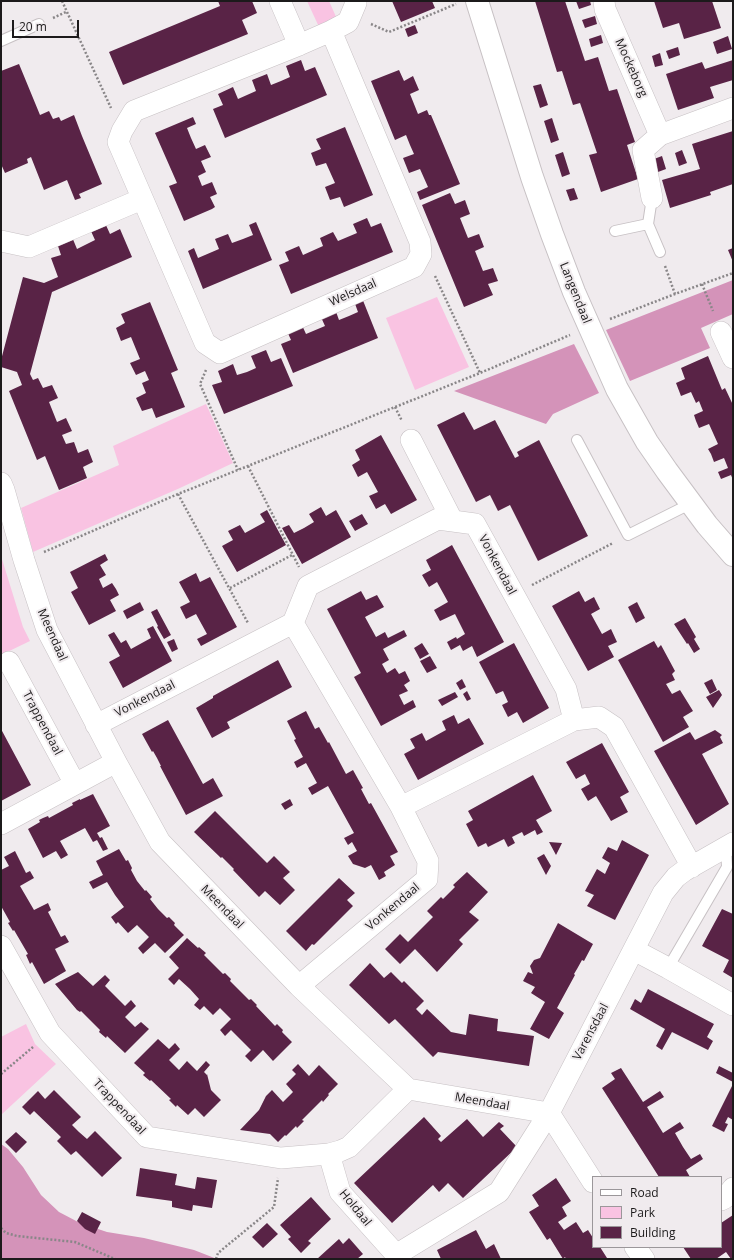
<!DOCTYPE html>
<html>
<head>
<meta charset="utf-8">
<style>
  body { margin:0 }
  #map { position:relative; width:734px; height:1260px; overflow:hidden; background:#f0ebee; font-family:"Open Sans",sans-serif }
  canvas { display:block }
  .frame { position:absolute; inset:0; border:2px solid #1c1a1b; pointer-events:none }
  .legend { position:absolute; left:592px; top:1176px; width:130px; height:72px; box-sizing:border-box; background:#f0ebee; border:1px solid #9b979a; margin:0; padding:5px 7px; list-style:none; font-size:12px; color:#1c1a1b }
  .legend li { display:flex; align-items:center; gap:8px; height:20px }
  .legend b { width:20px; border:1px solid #9b979a }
  .scale { position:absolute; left:12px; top:20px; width:67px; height:18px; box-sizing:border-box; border:2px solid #1c1a1b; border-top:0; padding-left:5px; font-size:12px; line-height:14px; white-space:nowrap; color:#1c1a1b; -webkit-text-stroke:3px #f0ebee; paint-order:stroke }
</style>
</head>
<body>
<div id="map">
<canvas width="734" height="1260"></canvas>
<div class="frame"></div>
<ul class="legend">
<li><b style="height:5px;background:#fff"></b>Road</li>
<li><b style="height:11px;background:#f9c3e2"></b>Park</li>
<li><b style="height:11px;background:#592346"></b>Building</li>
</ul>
<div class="scale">20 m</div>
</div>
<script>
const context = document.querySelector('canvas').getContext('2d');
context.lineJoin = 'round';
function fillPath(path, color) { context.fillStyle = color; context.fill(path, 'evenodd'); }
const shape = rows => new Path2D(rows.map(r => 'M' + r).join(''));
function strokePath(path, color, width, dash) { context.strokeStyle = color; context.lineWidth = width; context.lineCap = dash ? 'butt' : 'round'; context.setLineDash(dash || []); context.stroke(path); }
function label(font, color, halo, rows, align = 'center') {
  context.font = font + ' "Open Sans",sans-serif'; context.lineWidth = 4; context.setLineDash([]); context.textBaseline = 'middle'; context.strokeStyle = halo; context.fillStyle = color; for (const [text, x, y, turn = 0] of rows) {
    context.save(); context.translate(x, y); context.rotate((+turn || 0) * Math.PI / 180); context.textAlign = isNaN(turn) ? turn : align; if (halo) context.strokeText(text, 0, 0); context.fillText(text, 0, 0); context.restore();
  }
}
fillPath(shape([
  [307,1,329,1,337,19,319,27],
  [437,297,469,367,415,390,386,318],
  [206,404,233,463,180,488,33,552,21,508,119,465,113,446],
  [1,556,23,627,30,641,1,655],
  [26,1024,35,1044,56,1064,1,1115,1,1037]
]), '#f9c3e2');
fillPath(shape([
  [733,280,733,314,701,328,710,348,630,381,606,330],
  [574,344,599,393,553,414,546,424,454,391],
  [1,1144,8,1149,23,1167,41,1195,59,1212,80,1223,107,1232,144,1238,194,1250,217,1259,1,1259]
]), '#d493b9');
fillPath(shape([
  [218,1,252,1,257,13,242,20,248,34,123,85,109,52,220,6],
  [392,1,432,1,435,8,401,22],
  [535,1,565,1,585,61,598,57,609,91,617,89,635,142,627,145,638,179,601,192,589,155,597,153,580,103,573,105,562,71,557,72],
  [576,1,590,1,591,5,579,9],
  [654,1,712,1,721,28,684,39,679,23,663,28],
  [595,16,597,24,585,28,582,20],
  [415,25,418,33,408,37,405,29],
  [601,35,603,43,591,47,589,39],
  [728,36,732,49,717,54,713,42],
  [678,47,680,55,669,59,666,51],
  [660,53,663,65,655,67,652,56],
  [301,60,305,71,315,67,327,95,225,138,213,109,223,105,218,94,233,87,238,99,256,91,252,80,267,74,271,85,281,81,290,77,286,66],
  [733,60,733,80,710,87,714,98,678,110,666,74,702,62,705,69],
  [19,64,40,115,49,111,53,119,59,117,61,121,74,115,82,136,102,184,79,194,81,198,75,200,67,180,44,190,31,157,27,159,28,163,5,173,1,164,1,71],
  [399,70,404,81,413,76,419,90,410,94,418,114,427,110,429,115,431,115,460,184,420,200,417,192,428,187,420,169,409,173,403,158,414,154,410,145,406,135,395,140,371,81],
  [541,84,548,105,540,108,533,86],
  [193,117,196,124,187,128,191,138,196,149,205,145,211,157,201,161,206,172,198,176,202,186,212,182,217,194,210,197,215,207,212,209,184,221,169,186,177,183,155,133],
  [552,118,559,140,551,143,544,121],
  [345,127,373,195,344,207,340,197,330,200,325,187,335,183,326,163,316,166,311,153,321,149,316,139],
  [733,131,733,184,710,192,711,195,670,208,662,180,700,169,692,144],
  [682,150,687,163,679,166,675,153],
  [563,152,570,174,562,177,555,155],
  [662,156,666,169,658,172,654,159],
  [574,188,578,199,570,201,566,190],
  [450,193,455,204,465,200,470,214,460,218,468,238,479,234,484,247,475,251,483,271,493,268,498,281,488,284,493,295,464,307,422,205],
  [367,218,371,227,381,223,393,252,291,294,279,265,289,261,285,252,299,246,303,255,323,246,320,238,333,232,338,241,357,233,353,224],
  [256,222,272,260,203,289,188,251,194,248,198,258,219,249,215,239,228,234,232,243,243,239,253,235,249,225],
  [105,223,110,234,120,229,132,257,52,292,30,374,33,380,38,378,43,388,52,385,58,398,49,402,57,422,66,418,72,431,62,435,66,444,74,442,78,453,88,449,93,462,83,467,87,478,59,490,45,456,37,460,9,391,22,385,17,372,1,367,1,360,23,277,44,283,58,277,51,258,61,255,57,243,72,237,77,249,95,240,90,229],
  [733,248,733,262,728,250],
  [362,298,378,338,293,373,281,344,291,340,286,329,301,323,306,334,325,326,320,315,335,309,339,320,349,316,358,312,354,301],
  [150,302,178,370,171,373,185,407,156,418,152,408,142,411,136,398,146,393,142,383,149,380,145,371,136,375,130,363,140,359,131,337,121,341,116,328,125,323,121,314],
  [266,350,271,362,281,358,293,386,224,414,212,385,222,382,218,371,233,364,237,375,247,372,256,368,251,356],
  [708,356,722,390,725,388,733,405,733,480,731,475,721,479,718,472,728,468,724,458,714,462,711,454,708,449,718,444,709,424,699,428,696,421,694,415,703,411,699,401,696,403,691,392,681,396,676,383,685,379,681,368],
  [464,412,474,430,495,420,515,458,519,456,517,452,539,440,588,536,538,561,510,505,498,511,490,495,476,502,437,425],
  [381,435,417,500,391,514,385,504,376,509,369,496,378,492,367,472,358,477,352,465,360,460,355,450],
  [321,507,326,516,336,510,351,537,302,564,282,528,289,525,294,533,304,528,314,522,309,514],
  [267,510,286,545,237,572,222,546,233,540,228,531,240,525,245,533,265,522,260,514],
  [362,514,368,524,355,531,349,521],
  [452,545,504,642,477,657,472,646,463,651,460,645,451,650,447,642,456,637,457,639,465,634,455,614,440,621,434,610,448,602,437,582,429,587,422,575,431,570,426,560],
  [105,554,108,560,100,565,106,575,99,579,103,588,112,583,116,589,119,595,110,600,116,611,89,625,71,592,78,588,70,572],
  [196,573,200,582,210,577,237,627,201,646,197,639,207,634,196,614,186,619,180,607,190,602,179,582],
  [361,591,366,600,377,595,384,607,365,617,376,637,385,632,388,638,404,630,407,636,383,649,389,660,382,664,387,673,395,668,399,674,405,671,410,681,404,685,408,691,399,695,404,705,413,700,416,707,381,726,354,677,361,673,327,609],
  [579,591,585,602,594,597,600,609,591,614,602,634,611,629,617,642,608,646,614,657,588,671,552,606],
  [140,602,144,610,127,619,123,611],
  [637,602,645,618,636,623,628,607],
  [157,609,171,635,164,639,157,627,158,626,151,612],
  [685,618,696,637,694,639,700,649,694,653,688,643,687,644,674,624],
  [153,626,172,661,123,688,109,662,120,656,108,635,114,632,121,643,126,640,131,649,151,638,147,629],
  [174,639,178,649,172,652,167,642],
  [654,641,658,648,661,645,675,671,672,674,675,680,666,684,672,694,680,690,693,711,683,717,689,727,663,742,618,660],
  [422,643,429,654,420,659,414,648],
  [514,643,549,708,523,723,517,712,508,717,502,705,508,702,503,691,496,694,479,662],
  [430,656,437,668,427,673,420,661],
  [278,660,292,687,227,722,230,728,212,738,196,708,213,698,213,696],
  [462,679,466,687,460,690,456,683],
  [712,679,717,690,710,694,704,683],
  [719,690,722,695,713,708,706,697],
  [467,691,471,699,467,701,463,694],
  [455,692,458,697,442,706,438,700],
  [306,711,315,729,319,727,328,743,329,742,346,774,353,770,363,788,361,789,369,804,371,803,398,852,390,856,395,865,384,872,386,876,379,880,371,865,365,868,353,864,348,856,357,851,352,842,348,845,344,838,354,833,328,786,312,795,308,788,317,783,306,763,297,768,294,762,303,757,294,740,296,739,287,721],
  [454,715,458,724,469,718,484,744,418,780,404,754,415,748,410,739,422,733,426,741,446,730,442,721],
  [168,720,203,784,213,778,223,796,186,815,160,766,161,766,157,758,153,751,152,752,142,734],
  [1,729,31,785,1,801],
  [715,730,722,735,720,737,723,743,702,754,729,804,696,825,654,751,690,732,695,740],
  [602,743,629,792,620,797,628,812,611,821,596,796,588,801,581,789,590,784,585,774,576,779,566,762],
  [533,775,552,811,536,820,543,832,537,835,535,830,524,836,522,832,512,837,515,843,508,847,504,839,488,847,486,843,478,847,466,824,473,820,468,811],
  [93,794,110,826,97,833,100,838,102,837,108,849,103,851,97,840,93,842,85,828,60,841,68,855,61,859,56,851,43,858,28,829,40,822,39,820,43,818,48,816,49,818,73,805,72,803,80,799,80,800],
  [290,799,293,805,285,810,281,804],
  [215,811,267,863,274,856,290,872,283,878,295,890,280,905,265,891,259,897,233,870,234,869,222,857,221,858,194,832],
  [622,840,649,855,615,920,587,906,594,895,585,891,597,869,605,874,610,863,602,858,608,847,617,851],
  [549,842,562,843,556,855],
  [119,849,126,861,128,860,132,868,131,870,137,881,145,891,146,890,152,897,150,899,158,909,167,918,169,917,175,923,174,925,184,935,165,953,155,943,143,954,138,948,149,937,137,925,128,933,118,922,116,924,111,917,124,907,115,895,107,882,93,889,89,882,103,875,96,861],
  [15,851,26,873,30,871,34,878,20,886,34,910,48,903,51,910,48,912,61,937,65,935,69,942,55,949,66,971,44,984,32,962,30,964,26,955,28,954,14,930,13,931,8,923,10,922,1,906,1,870,9,866,4,857],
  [544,854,551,866,546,875,537,858],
  [467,872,488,892,469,912,479,920,459,940,463,944,437,972,415,949,400,964,385,949,400,934,408,942,433,917,427,911,441,897,443,899,455,887,453,885],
  [339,878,355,893,347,900,353,906,314,945,312,944,306,951,286,931],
  [722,909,733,914,733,978,723,972,729,960,702,946],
  [558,923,593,944,584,961,582,960,577,969,574,974,575,975,557,1008,564,1013,549,1039,530,1029,545,1002,531,993,535,987,523,981,528,972,533,974,530,966,534,960,540,958],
  [187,938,198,948,199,947,206,953,204,955,223,974,225,973,231,979,230,981,249,1000,251,999,257,1005,256,1006,275,1026,277,1024,283,1030,282,1032,292,1042,273,1061,263,1050,251,1062,245,1056,251,1050,231,1030,225,1036,220,1030,231,1019,220,1008,213,1015,204,1006,200,1010,194,1005,199,999,190,989,179,979,174,985,168,979,179,968,169,957],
  [370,963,384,978,391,972,402,983,404,981,424,1001,416,1009,422,1015,427,1009,451,1032,466,1035,469,1014,498,1019,497,1031,534,1036,529,1066,438,1052,433,1057,395,1019,389,1024,349,985],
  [78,972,93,986,105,975,110,980,105,986,125,1006,131,1000,136,1006,125,1017,135,1027,141,1022,149,1029,125,1053,107,1036,106,1038,99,1032,100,1030,81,1011,80,1012,77,1010,55,984],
  [648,989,714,1024,707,1037,713,1041,708,1050,672,1032,662,1050,656,1046,665,1029,630,1009,635,999,641,1003],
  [158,1039,169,1049,175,1043,180,1049,169,1060,179,1070,187,1061,197,1071,206,1061,210,1065,204,1072,207,1075,207,1074,211,1090,221,1100,204,1117,195,1108,188,1115,177,1105,176,1107,169,1100,171,1099,151,1080,150,1081,143,1075,145,1073,134,1063],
  [298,1064,309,1076,319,1065,338,1084,328,1094,329,1095,323,1102,322,1100,302,1120,304,1121,297,1128,296,1126,286,1136,285,1135,278,1142,270,1134,240,1130,259,1110,266,1096,272,1090,283,1102,293,1092,286,1084,296,1074,292,1070],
  [719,1066,733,1073,733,1082,716,1073],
  [621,1068,643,1102,660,1091,664,1097,647,1107,663,1133,680,1122,684,1128,675,1133,683,1147,691,1159,700,1154,703,1159,686,1170,690,1177,659,1177,652,1166,602,1088,615,1079,611,1073],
  [733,1084,733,1120,728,1117,725,1123,728,1124,724,1132,712,1126],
  [54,1090,81,1117,72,1125,79,1132,87,1139,95,1131,122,1158,102,1177,76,1151,71,1155,57,1141,61,1137,34,1111,30,1115,22,1107,38,1091,45,1099],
  [424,1117,441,1136,438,1139,441,1142,467,1119,483,1137,499,1122,504,1126,500,1129,517,1147,463,1198,448,1183,439,1192,433,1185,392,1223,354,1183],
  [16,1132,27,1142,16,1153,5,1142],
  [140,1168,177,1174,175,1185,195,1189,197,1177,217,1180,212,1208,193,1205,192,1211,172,1207,172,1201,136,1196],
  [556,1178,571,1201,562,1207,567,1216,558,1222,564,1230,576,1222,583,1233,588,1230,593,1238,593,1247,600,1247,607,1258,606,1259,566,1259,565,1257,563,1259,550,1238,547,1240,529,1212,539,1206,532,1195],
  [311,1197,331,1219,308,1241,311,1243,301,1253,288,1239,291,1237,280,1225],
  [82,1212,101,1222,95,1234,85,1229,77,1221],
  [733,1215,733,1259,731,1259,726,1252,716,1259,691,1259,683,1247,721,1247,721,1223],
  [267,1223,278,1234,263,1248,252,1237],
  [476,1230,486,1249,494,1244,501,1259,441,1259,437,1250],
  [349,1238,363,1254,357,1259,317,1259,339,1239,343,1244]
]), '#592346');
const lane = shape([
  [1,41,39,24],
  [652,198,648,224,660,252],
  [615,231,648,224],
  [577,440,628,535,690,504],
  [668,968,727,867,726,847]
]);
const street = shape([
  [280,1,299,45],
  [604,1,605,9,660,135],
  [331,31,420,242,421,254,414,267,220,353,205,343,118,142,122,131,134,111,299,45,331,31,348,22,356,3,355,1],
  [652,198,643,150,660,135,733,108],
  [1,241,29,247,142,199],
  [721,332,733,358],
  [411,440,452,520],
  [1,483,4,490,24,560,47,630,116,762,160,842,299,986,408,1089,549,1113,593,1182],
  [293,623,401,807,428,861,427,879,299,986],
  [9,662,75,784],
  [96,725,293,623,308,586,438,519,475,524,566,689,574,720],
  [401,807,574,720,599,717,614,727,692,867],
  [1,824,116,762],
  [1,946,50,1033,147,1137,281,1158,329,1154],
  [634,950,668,968,733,1005],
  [721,1200,725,1198,733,1188],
  [635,1247,644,1259],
  [396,1255,499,1192,549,1113,663,893,676,877,684,871,733,843],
  [400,1259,340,1192,329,1154,340,1151,349,1147,408,1089]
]);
const secondary = shape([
  [477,1,532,177,552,234,574,292,617,389,647,442,667,471,707,525,733,555]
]);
strokePath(lane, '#c7c1c4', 12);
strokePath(street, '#c7c1c4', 22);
strokePath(secondary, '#c7c1c4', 24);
strokePath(shape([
  [62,1,111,108],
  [53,18,66,12],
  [371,24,389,32,456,4],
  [665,266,675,294],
  [435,276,480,373],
  [702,284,713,311],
  [610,319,675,294,733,273],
  [206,370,200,384,238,470],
  [395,407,402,421],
  [248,466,299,567],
  [178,494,248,623],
  [44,552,178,494,480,373,570,335],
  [532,585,613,543],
  [230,588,292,555],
  [1,1074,33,1047],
  [1,1228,6,1233,17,1236,75,1242,115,1259],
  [216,1259,218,1253,274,1207,278,1178]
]), '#898688', 2.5, [2, 2]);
strokePath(lane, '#fff', 10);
strokePath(street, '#fff', 21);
strokePath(secondary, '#fff', 22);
label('12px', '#1c1a1b', '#f0ebee', [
  ["Mockeborg",631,68,66],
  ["Welsdaal",353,293,-24],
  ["Langendaal",575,293,68],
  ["Vonkendaal",497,565,62],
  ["Meendaal",52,635,66],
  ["Vonkendaal",145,699,-27],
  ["Trappendaal",42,723,62],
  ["Meendaal",222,907,46],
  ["Vonkendaal",393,907,-40],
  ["Varensdaal",591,1032,-62],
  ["Meendaal",482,1102,10],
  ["Trappendaal",119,1107,47],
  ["Holdaal",355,1208,51]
]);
</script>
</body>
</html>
